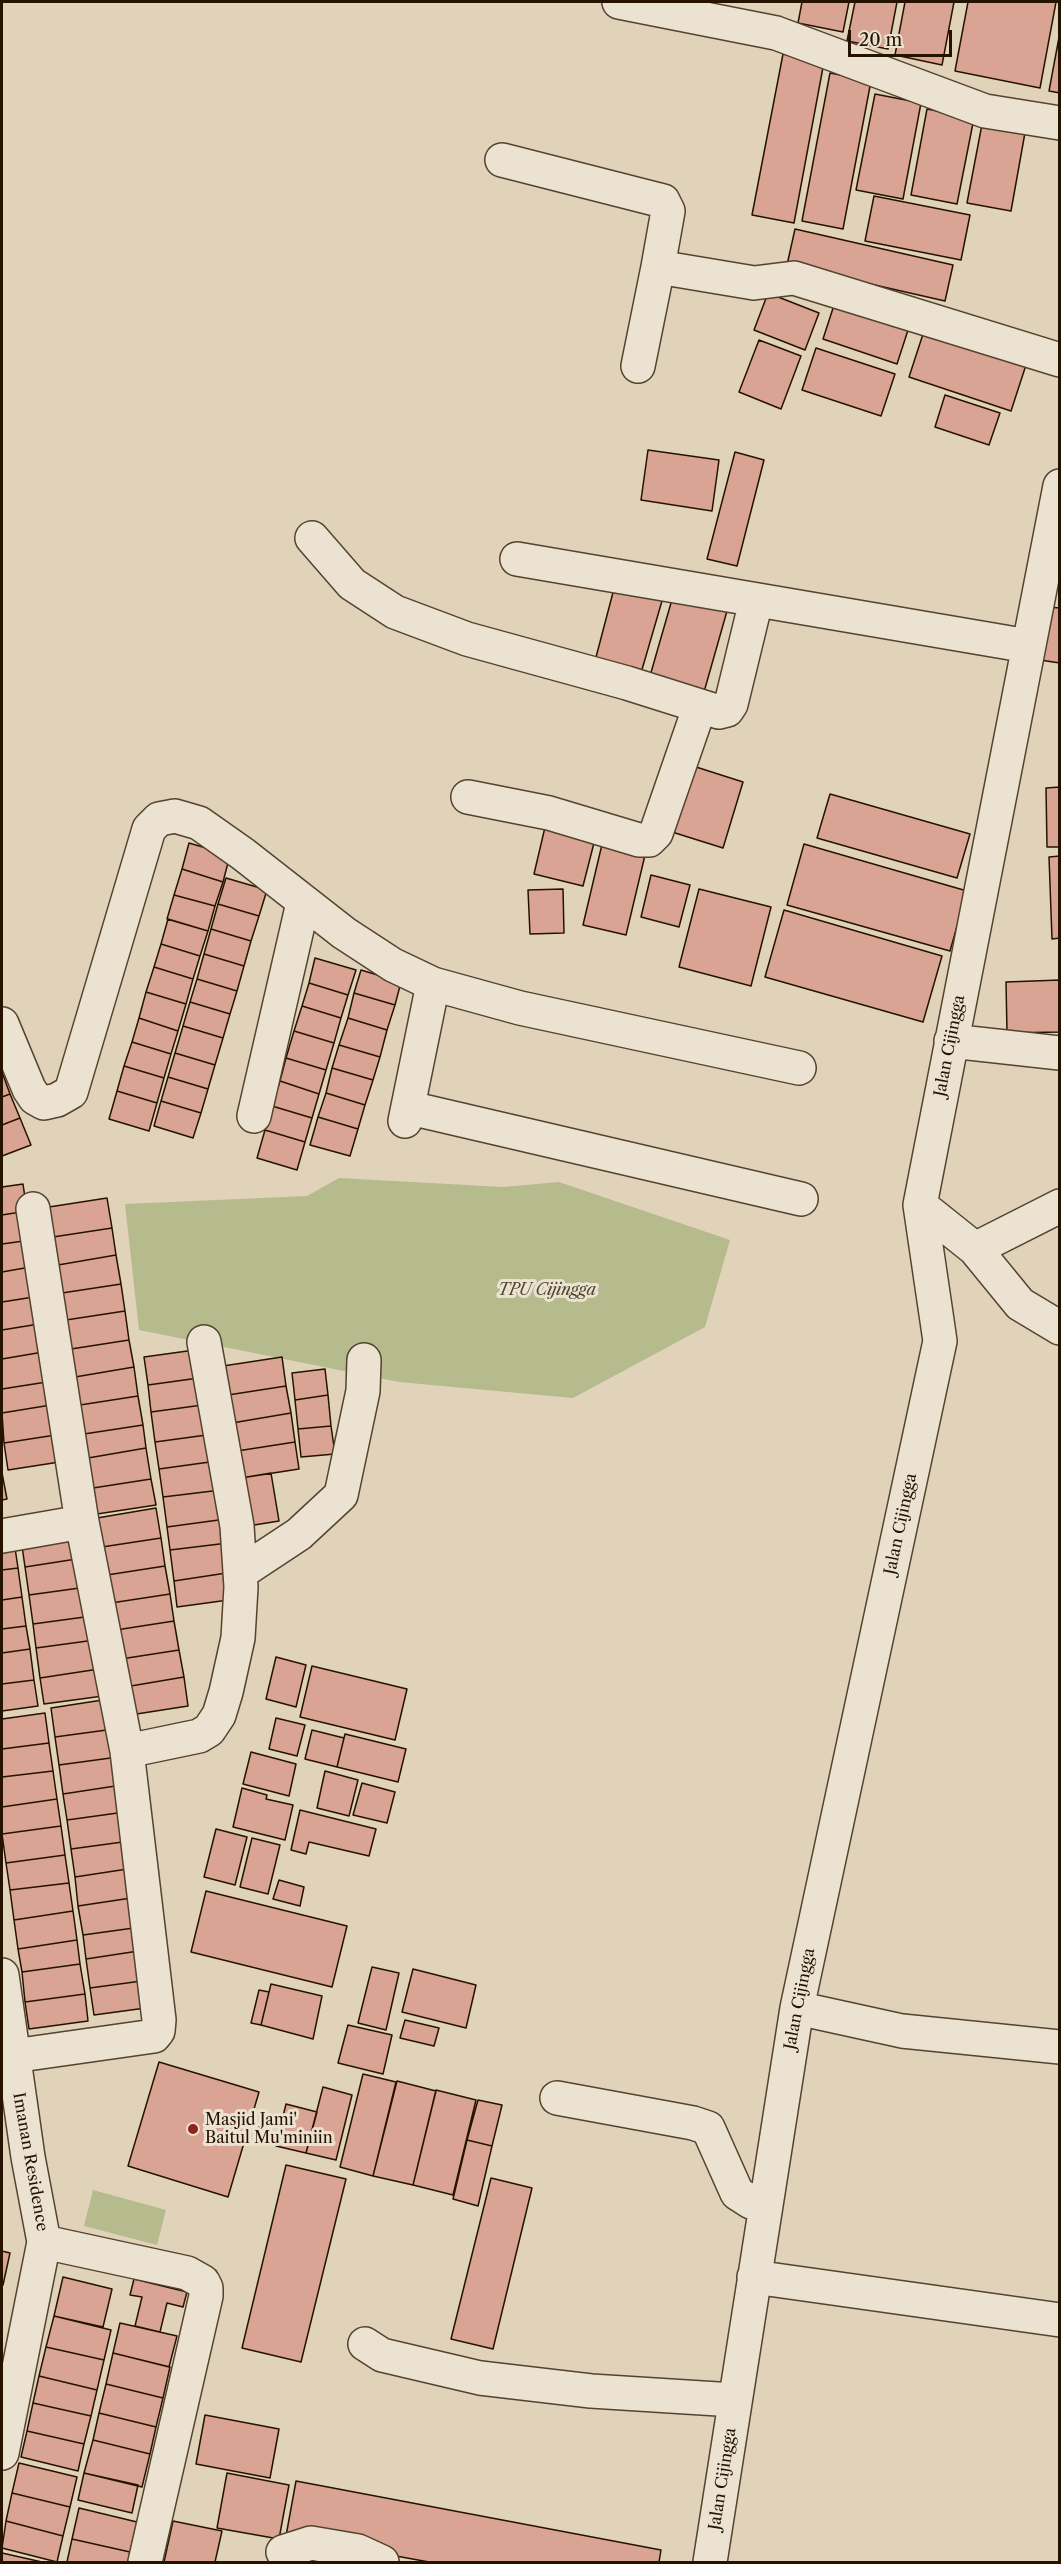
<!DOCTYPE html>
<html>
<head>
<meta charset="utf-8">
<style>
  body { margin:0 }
  #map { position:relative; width:1061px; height:2564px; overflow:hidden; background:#e0d3b9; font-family:"Libre Caslon Text",serif }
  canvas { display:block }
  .frame { position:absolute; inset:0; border:3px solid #251300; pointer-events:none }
  .scale { position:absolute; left:848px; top:30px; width:104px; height:27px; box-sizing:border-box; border:3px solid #251300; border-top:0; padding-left:8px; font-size:18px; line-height:21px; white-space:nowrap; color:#251300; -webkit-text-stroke:4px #ebe2d2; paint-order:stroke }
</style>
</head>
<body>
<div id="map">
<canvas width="1061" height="2564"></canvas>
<div class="frame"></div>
<div class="scale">20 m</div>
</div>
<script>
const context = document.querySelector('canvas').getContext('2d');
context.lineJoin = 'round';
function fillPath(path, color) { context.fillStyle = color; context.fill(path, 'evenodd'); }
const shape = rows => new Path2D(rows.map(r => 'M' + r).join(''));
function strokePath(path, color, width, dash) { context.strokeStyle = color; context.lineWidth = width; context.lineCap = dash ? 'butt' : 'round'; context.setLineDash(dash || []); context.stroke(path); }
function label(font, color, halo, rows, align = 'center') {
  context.font = font + ' "Libre Caslon Text",serif'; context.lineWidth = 6; context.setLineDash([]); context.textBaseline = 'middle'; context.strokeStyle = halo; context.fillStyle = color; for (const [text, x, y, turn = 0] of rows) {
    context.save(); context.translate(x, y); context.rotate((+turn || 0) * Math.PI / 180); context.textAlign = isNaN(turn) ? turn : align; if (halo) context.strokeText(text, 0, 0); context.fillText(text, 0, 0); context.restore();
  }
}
fillPath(shape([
  [339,1178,503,1187,559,1182,730,1240,705,1327,573,1398,399,1382,139,1330,125,1204,307,1196],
  [93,2190,166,2210,157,2245,84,2226]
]), '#b5bb8d');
const building = shape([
  [802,2,849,2,843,32,798,23,802,2],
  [855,2,897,2,888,49,847,41,855,2],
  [905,2,954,2,942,65,895,55,905,2],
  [968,2,1056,2,1040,88,955,71,968,2],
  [1060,32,1060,93,1049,91,1060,32],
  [783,54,824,62,794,223,752,215,783,54],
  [830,73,871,81,843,229,802,221,830,73],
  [875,94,921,103,903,199,856,190,875,94],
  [927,109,974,118,957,204,911,195,927,109],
  [983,119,1026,127,1011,211,967,203,983,119],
  [874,196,970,215,961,260,865,241,874,196],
  [795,229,953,265,945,301,787,265,795,229],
  [768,293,819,313,805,350,754,330,768,293],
  [836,299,910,324,897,364,823,339,836,299],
  [924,331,1026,365,1011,411,909,377,924,331],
  [759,340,801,356,781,409,739,392,759,340],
  [816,348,895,374,881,416,802,390,816,348],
  [945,395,1000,413,989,445,935,427,945,395],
  [648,450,719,460,712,511,641,500,648,450],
  [735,452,764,460,737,566,707,559,735,452],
  [616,581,664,594,641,673,595,661,616,581],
  [673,596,727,611,704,692,650,676,673,596],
  [1048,607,1060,608,1060,663,1040,660,1048,607],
  [693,766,743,782,723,848,672,832,693,766],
  [1060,787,1060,847,1047,847,1046,788,1060,787],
  [830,794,970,834,957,878,817,838,830,794],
  [546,823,596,835,583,886,534,874,546,823],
  [603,840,646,851,626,935,583,925,603,840],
  [189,843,230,855,223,882,182,869,189,843],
  [804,844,967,891,950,951,787,905,804,844],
  [1060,856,1060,938,1052,939,1049,857,1060,856],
  [182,869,223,882,215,906,174,895,182,869],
  [651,875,690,885,679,927,641,917,651,875],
  [226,878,267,890,259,916,218,904,226,878],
  [563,889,564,933,530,934,528,890,563,889],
  [699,889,771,907,751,986,679,967,699,889],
  [174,895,215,906,208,931,167,919,174,895],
  [218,904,259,916,251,941,211,929,218,904],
  [784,910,942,956,923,1022,765,977,784,910],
  [168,919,208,931,200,956,161,944,168,919],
  [211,929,251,941,244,966,204,954,211,929],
  [161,944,200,956,193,979,154,967,161,944],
  [204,954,244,966,237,991,197,979,204,954],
  [315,958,356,970,348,995,309,983,315,958],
  [154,967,193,979,186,1004,146,992,154,967],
  [361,970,401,982,395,1005,354,993,361,970],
  [197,979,237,991,230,1014,190,1002,197,979],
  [1060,980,1060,1032,1007,1033,1006,982,1060,980],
  [309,983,348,995,341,1018,302,1006,309,983],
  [146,992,186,1004,178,1031,139,1018,146,992],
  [354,993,395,1005,387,1030,348,1018,354,993],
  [190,1002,230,1014,223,1038,183,1026,190,1002],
  [302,1006,341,1018,334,1043,294,1031,302,1006],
  [139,1018,178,1031,171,1054,132,1042,139,1018],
  [348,1018,387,1030,380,1057,339,1045,348,1018],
  [183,1026,223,1038,215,1065,175,1053,183,1026],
  [294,1031,334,1043,326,1070,286,1058,294,1031],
  [132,1042,171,1054,164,1078,124,1066,132,1042],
  [339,1045,380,1057,373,1080,332,1068,339,1045],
  [175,1053,215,1065,208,1089,168,1077,175,1053],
  [286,1058,326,1070,319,1094,280,1081,286,1058],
  [124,1066,164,1078,157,1103,117,1091,124,1066],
  [332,1068,373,1080,365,1105,326,1093,332,1068],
  [2,1072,10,1094,2,1097,2,1072],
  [168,1077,208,1089,201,1113,161,1101,168,1077],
  [280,1081,319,1094,312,1118,272,1106,280,1081],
  [117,1091,157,1103,149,1131,109,1119,117,1091],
  [326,1093,365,1105,358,1129,318,1117,326,1093],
  [10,1094,20,1118,2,1125,2,1097,10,1094],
  [161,1101,201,1113,193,1138,154,1126,161,1101],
  [272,1106,312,1118,305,1142,265,1130,272,1106],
  [318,1117,358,1129,350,1156,310,1145,318,1117],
  [20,1118,31,1145,2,1156,2,1125,20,1118],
  [265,1130,305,1142,297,1170,257,1158,265,1130],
  [23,1184,27,1211,2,1215,2,1187,23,1184],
  [107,1198,112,1228,53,1237,49,1207,107,1198],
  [27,1211,31,1240,2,1244,2,1215,27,1211],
  [112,1228,116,1255,58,1265,53,1237,112,1228],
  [31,1240,36,1266,2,1272,2,1244,31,1240],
  [116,1255,121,1284,62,1293,58,1265,116,1255],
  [36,1266,40,1296,2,1302,2,1272,36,1266],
  [121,1284,125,1311,66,1320,62,1293,121,1284],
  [40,1296,45,1323,2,1330,2,1302,40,1296],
  [125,1311,129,1340,71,1349,66,1320,125,1311],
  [45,1323,49,1351,2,1359,2,1330,45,1323],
  [129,1340,134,1367,75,1377,71,1349,129,1340],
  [202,1349,206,1377,148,1385,144,1357,202,1349],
  [49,1351,53,1381,2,1389,2,1359,49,1351],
  [282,1357,286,1386,228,1395,223,1366,282,1357],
  [134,1367,138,1396,80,1405,75,1377,134,1367],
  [325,1369,328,1395,295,1400,292,1373,325,1369],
  [206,1377,210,1404,151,1412,148,1385,206,1377],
  [53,1381,57,1404,2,1413,2,1389,53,1381],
  [286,1386,291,1413,232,1423,228,1395,286,1386],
  [328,1395,331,1426,298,1429,295,1400,328,1395],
  [138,1396,143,1425,84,1434,80,1405,138,1396],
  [57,1404,62,1434,4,1443,2,1413,57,1404],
  [210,1404,214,1434,155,1442,151,1412,210,1404],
  [291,1413,295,1442,237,1451,232,1423,291,1413],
  [143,1425,146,1448,88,1458,84,1434,143,1425],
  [331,1426,335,1454,301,1457,298,1429,331,1426],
  [62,1434,66,1461,8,1470,4,1443,62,1434],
  [214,1434,217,1461,159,1469,155,1442,214,1434],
  [295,1442,299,1469,241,1478,237,1451,295,1442],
  [146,1448,151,1479,93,1488,88,1458,146,1448],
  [217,1461,221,1490,163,1497,159,1469,217,1461],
  [2,1473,7,1499,2,1500,2,1473],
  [271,1473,279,1521,248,1526,241,1478,271,1473],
  [151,1479,156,1505,97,1514,93,1488,151,1479],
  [221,1490,226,1519,167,1527,163,1497,221,1490],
  [156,1508,161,1538,102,1547,97,1518,156,1508],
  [226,1519,228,1543,170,1550,167,1527,226,1519],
  [79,1531,83,1558,25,1567,21,1539,79,1531],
  [161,1538,165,1566,107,1575,102,1547,161,1538],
  [14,1541,18,1568,2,1570,2,1542,14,1541],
  [228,1543,233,1572,174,1581,170,1550,228,1543],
  [83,1558,87,1587,29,1595,25,1567,83,1558],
  [165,1566,170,1594,111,1603,107,1575,165,1566],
  [18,1568,22,1597,2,1600,2,1570,18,1568],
  [233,1572,236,1599,177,1607,174,1581,233,1572],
  [87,1587,92,1616,33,1624,29,1595,87,1587],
  [170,1594,174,1621,116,1630,111,1603,170,1594],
  [22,1597,26,1626,2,1629,2,1600,22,1597],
  [92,1616,95,1640,36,1648,33,1624,92,1616],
  [174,1621,179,1650,121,1659,116,1630,174,1621],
  [26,1626,30,1649,2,1653,2,1629,26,1626],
  [95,1640,99,1669,40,1678,36,1648,95,1640],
  [30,1649,34,1680,2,1684,2,1653,30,1649],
  [179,1650,184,1677,125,1687,121,1659,179,1650],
  [276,1657,306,1665,296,1707,266,1699,276,1657],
  [312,1666,407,1689,395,1740,300,1717,312,1666],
  [99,1669,103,1696,44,1704,40,1678,99,1669],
  [184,1677,188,1706,130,1715,125,1687,184,1677],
  [34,1680,38,1706,2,1711,2,1684,34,1680],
  [109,1699,114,1729,55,1737,51,1708,109,1699],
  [45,1713,49,1743,2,1749,2,1719,45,1713],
  [276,1718,305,1725,297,1756,269,1749,276,1718],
  [114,1729,118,1757,59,1765,55,1737,114,1729],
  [312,1730,344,1738,337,1767,305,1759,312,1730],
  [345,1734,406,1749,398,1782,337,1767,345,1734],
  [49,1743,53,1771,2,1777,2,1749,49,1743],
  [251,1752,296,1764,289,1796,243,1784,251,1752],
  [118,1757,122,1785,63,1794,59,1765,118,1757],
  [53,1771,57,1799,2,1807,2,1777,53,1771],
  [325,1771,358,1780,349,1816,317,1808,325,1771],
  [362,1783,395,1792,387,1823,353,1815,362,1783],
  [122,1785,125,1812,67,1820,63,1794,122,1785],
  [242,1788,267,1795,266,1799,293,1805,285,1840,233,1827,242,1788],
  [57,1799,61,1826,2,1834,2,1807,57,1799],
  [300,1810,376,1829,369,1856,309,1842,306,1854,291,1850,300,1810],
  [125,1812,130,1841,71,1849,67,1820,125,1812],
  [61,1826,65,1855,6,1863,2,1834,61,1826],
  [216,1829,247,1837,235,1885,204,1877,216,1829],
  [252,1838,280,1845,268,1894,240,1887,252,1838],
  [130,1841,134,1868,75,1877,71,1849,130,1841],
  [65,1855,69,1883,10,1890,6,1863,65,1855],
  [134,1868,138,1897,78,1906,75,1877,134,1868],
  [279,1880,304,1887,300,1906,273,1899,279,1880],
  [69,1883,73,1911,14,1920,10,1890,69,1883],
  [206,1891,347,1926,332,1987,191,1952,206,1891],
  [138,1897,141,1927,83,1935,78,1906,138,1897],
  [73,1911,77,1940,18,1949,14,1920,73,1911],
  [141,1927,145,1950,86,1959,83,1935,141,1927],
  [77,1940,80,1964,22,1972,18,1949,77,1940],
  [145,1950,149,1980,90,1988,86,1959,145,1950],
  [80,1964,85,1994,25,2002,22,1972,80,1964],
  [372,1967,399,1973,386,2030,358,2023,372,1967],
  [413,1969,476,1985,466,2028,402,2012,413,1969],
  [149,1980,153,2007,94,2015,90,1988,149,1980],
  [271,1984,322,1996,313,2039,261,2025,271,1984],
  [259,1990,269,1992,261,2025,251,2023,259,1990],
  [85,1994,88,2021,29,2029,25,2002,85,1994],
  [405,2020,439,2028,434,2046,400,2038,405,2020],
  [348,2025,392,2035,383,2074,338,2063,348,2025],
  [159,2062,259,2092,228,2197,128,2166,159,2062],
  [363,2074,396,2082,373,2176,340,2167,363,2074],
  [397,2081,436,2091,413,2185,373,2176,397,2081],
  [323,2087,352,2095,336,2160,306,2153,323,2087],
  [436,2090,476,2100,453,2195,413,2185,436,2090],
  [478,2100,502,2105,492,2146,467,2140,478,2100],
  [286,2104,317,2112,306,2153,276,2146,286,2104],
  [467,2140,492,2146,478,2206,453,2199,467,2140],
  [286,2165,346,2179,301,2362,242,2348,286,2165],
  [491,2178,532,2188,493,2349,451,2339,491,2178],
  [2,2251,10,2253,3,2285,2,2284,2,2251],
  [63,2277,112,2289,103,2327,54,2316,63,2277],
  [134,2279,187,2292,183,2307,167,2303,160,2332,135,2326,142,2297,130,2295,134,2279],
  [54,2316,111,2330,104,2360,46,2347,54,2316],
  [120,2323,177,2336,169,2367,113,2353,120,2323],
  [46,2347,104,2360,97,2390,39,2376,46,2347],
  [113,2353,170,2367,163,2398,106,2384,113,2353],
  [39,2376,97,2390,91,2416,33,2403,39,2376],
  [106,2384,163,2398,156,2427,99,2413,106,2384],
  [33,2403,91,2416,84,2444,27,2431,33,2403],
  [99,2413,156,2427,150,2454,93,2440,99,2413],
  [205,2415,279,2429,270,2478,196,2464,205,2415],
  [27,2431,84,2444,78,2471,21,2457,27,2431],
  [93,2440,150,2454,142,2487,84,2473,93,2440],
  [19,2463,77,2477,70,2507,12,2493,19,2463],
  [84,2473,138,2485,132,2513,78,2500,84,2473],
  [227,2473,289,2485,279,2539,217,2528,227,2473],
  [296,2481,661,2550,659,2562,429,2562,286,2536,296,2481],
  [12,2493,70,2507,63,2536,6,2521,12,2493],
  [79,2508,137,2522,130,2552,72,2539,79,2508],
  [6,2521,63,2536,57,2562,2,2548,6,2521],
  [173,2521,222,2531,215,2562,164,2562,173,2521],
  [72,2539,130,2552,128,2562,67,2562,72,2539],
  [2,2553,42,2562,2,2562,2,2553]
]);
fillPath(building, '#d9a493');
strokePath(building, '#251300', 1.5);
const street = shape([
  [619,2,776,33,985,111,1060,123],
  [502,160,663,201,668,211,658,267],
  [638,366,658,267,754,283,794,278,1060,360],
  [312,538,352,584,395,612,467,639,627,683,719,712,727,710,731,704,756,601],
  [517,559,1028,646],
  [468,797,549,813,639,840,649,840,656,833,700,706],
  [2,1024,29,1089,35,1098,44,1103,57,1100,71,1092,149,829,159,819,175,816,199,823,243,854,344,933,393,965,433,984,520,1008,799,1068],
  [951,1041,1060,1053],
  [410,1108,801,1199],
  [254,1116,303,903],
  [405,1121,433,984],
  [920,1205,975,1249,1020,1304,1060,1328],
  [975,1249,1060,1206],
  [2,1536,82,1522],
  [240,1573,299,1534,341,1495,363,1391,364,1360],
  [127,1751,199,1736,209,1730,219,1715,226,1692,238,1638,241,1587,237,1526,204,1342],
  [2,1975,28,2157,44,2242,2,2453],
  [797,2008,902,2031,1060,2047],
  [13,2056,154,2036,158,2031,159,2020,127,1751,82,1522,33,1209],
  [557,2098,693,2123,708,2128,737,2193,751,2202,765,2203],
  [44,2242,187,2273,203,2282,206,2288,206,2296,145,2562],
  [754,2277,1060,2320],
  [365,2344,382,2355,480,2378,591,2391,734,2400],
  [283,2552,311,2543,358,2551,382,2562],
  [710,2562,797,2008,940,1341,920,1205,1060,486]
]);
strokePath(street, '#54432e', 36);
strokePath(street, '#ebe2d2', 33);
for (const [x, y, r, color] of [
  [193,2129,6,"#8f2418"]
]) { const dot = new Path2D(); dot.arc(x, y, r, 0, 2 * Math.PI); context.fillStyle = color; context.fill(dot); strokePath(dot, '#ebe2d2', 2); }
label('16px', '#251300', '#ebe2d2', [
  ["Jalan Cijingga",950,1046,-79],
  ["Jalan Cijingga",901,1524,-78],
  ["Jalan Cijingga",800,1999,-79],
  ["Imanan Residence",30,2162,80],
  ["Jalan Cijingga",723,2479,-81]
]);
label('italic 16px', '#50452a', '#ebe2d2', [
  ["TPU Cijingga",547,1290]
]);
label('16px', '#251300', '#ebe2d2', [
  ["Masjid Jami'",205,2120],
  ["Baitul Mu'miniin",205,2138]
], 'left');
</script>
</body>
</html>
